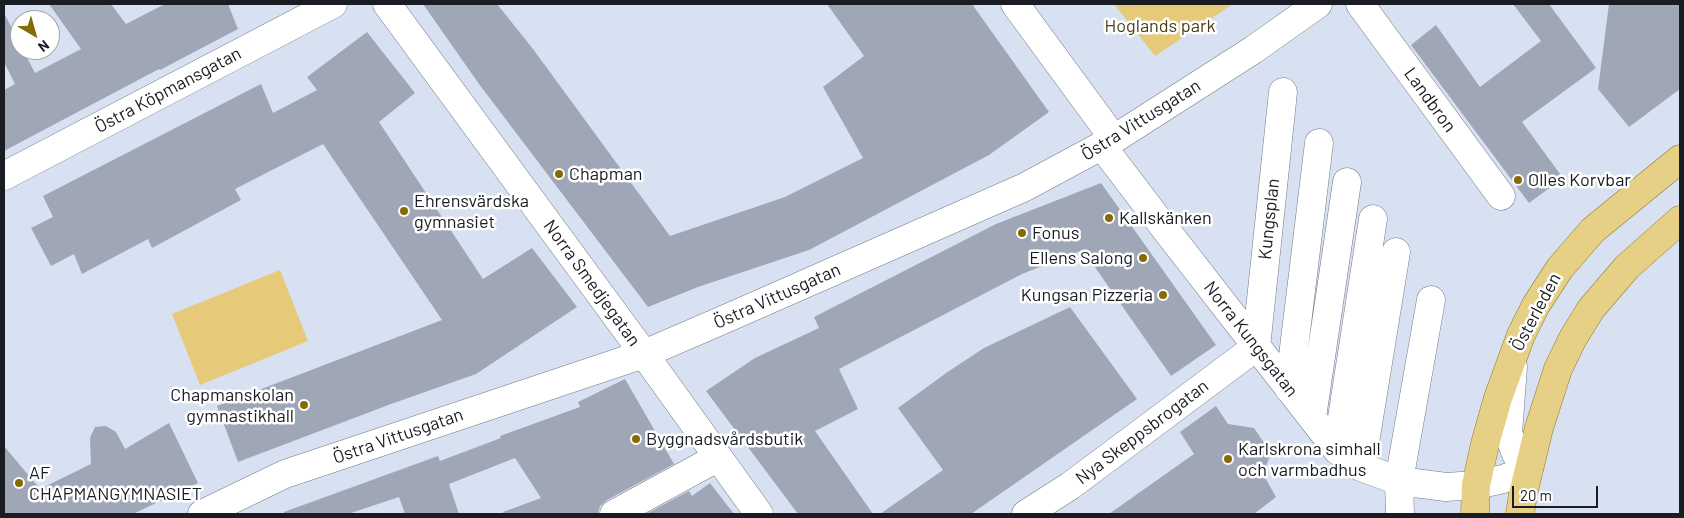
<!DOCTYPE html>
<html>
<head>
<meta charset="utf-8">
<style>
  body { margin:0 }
  #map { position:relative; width:1684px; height:518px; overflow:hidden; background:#d8e1f1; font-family:Barlow,sans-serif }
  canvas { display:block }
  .frame { position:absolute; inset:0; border:5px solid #191c22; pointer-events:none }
  .north { position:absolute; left:10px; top:10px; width:50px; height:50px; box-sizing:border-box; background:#fff; border:1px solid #a3a4a7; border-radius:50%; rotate:142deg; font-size:14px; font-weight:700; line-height:20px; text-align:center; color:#191c22 }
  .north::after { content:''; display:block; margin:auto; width:18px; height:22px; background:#856a05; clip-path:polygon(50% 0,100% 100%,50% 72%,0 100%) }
  .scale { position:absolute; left:1512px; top:486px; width:86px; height:22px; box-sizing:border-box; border:2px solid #191c22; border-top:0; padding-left:6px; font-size:15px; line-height:18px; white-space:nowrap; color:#191c22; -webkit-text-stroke:4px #fff; paint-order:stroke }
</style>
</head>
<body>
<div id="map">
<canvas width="1684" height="518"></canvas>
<div class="frame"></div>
<div class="north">N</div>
<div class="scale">20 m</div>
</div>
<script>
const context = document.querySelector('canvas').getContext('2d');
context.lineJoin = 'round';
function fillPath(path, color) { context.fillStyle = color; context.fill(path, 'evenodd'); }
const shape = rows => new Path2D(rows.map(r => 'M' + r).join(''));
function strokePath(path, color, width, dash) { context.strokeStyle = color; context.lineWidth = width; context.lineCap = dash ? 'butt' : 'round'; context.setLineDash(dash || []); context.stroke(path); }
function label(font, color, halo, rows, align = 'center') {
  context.font = font + ' Barlow,sans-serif'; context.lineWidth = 5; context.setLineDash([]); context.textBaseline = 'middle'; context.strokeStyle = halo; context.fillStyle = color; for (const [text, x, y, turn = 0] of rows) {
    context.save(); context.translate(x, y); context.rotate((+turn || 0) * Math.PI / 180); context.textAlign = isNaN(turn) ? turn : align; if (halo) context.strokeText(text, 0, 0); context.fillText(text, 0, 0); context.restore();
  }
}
fillPath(shape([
  [1114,4,1233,4,1155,56],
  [280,270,308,341,200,385,172,314]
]), '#e6ca79');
fillPath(shape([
  [49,4,111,4,126,24,165,4,228,4,238,29,160,70,159,69,4,151,4,90,15,84,4,62,4,13,20,44,20,50,23,50,35,73,81,49],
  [423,4,497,4,533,49,670,236,785,197,863,158,823,87,864,56,827,4,972,4,1049,112,989,155,809,250,698,287,648,307,479,84],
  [1513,4,1549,4,1596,68,1522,122,1563,178,1529,203,1411,45,1436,25,1480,87,1541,41],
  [1609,4,1680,4,1680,89,1629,127,1598,89],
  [367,32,415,93,379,122,483,279,532,248,577,307,476,374,391,404,238,462,217,406,442,320,323,144,235,189,241,200,152,248,148,239,82,274,74,254,51,266,31,228,53,217,43,196,261,84,273,113,317,90,307,77],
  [1101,183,1216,345,1171,376,1083,250,1022,274,839,369,858,409,815,431,873,514,798,514,706,391,755,358,819,328,814,317,996,224],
  [1070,307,1137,399,971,514,880,514,943,470,898,408,949,371,984,348],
  [625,379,674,464,607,500,600,506,598,514,504,514,503,512,541,498,515,458,449,484,459,514,405,514,399,497,348,514,284,514,284,512,438,456,440,461,501,438,500,436,580,407,578,402],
  [1216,406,1228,424,1254,428,1271,453,1263,474,1276,497,1254,514,1109,514,1194,454,1180,432],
  [169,423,198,483,133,514,4,514,4,446,40,489,91,464,90,438,95,427,106,426,116,432,125,449],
  [710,483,734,514,646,514,689,491,692,496]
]), '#9fa7b7');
const minor = shape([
  [387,4,644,354,759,514],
  [1015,4,1114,139],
  [1360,4,1501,196],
  [1102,146,1166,230,1337,450,1361,467,1399,481,1446,487,1476,485,1503,479,1529,469,1516,454,1508,433,1513,367],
  [4,176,333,4],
  [1256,347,1283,92],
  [1289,389,1319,143],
  [1312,417,1347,182],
  [1337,450,1373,219],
  [1361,467,1396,252],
  [202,514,285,474,644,354,732,316,1025,187,1114,139,1253,50,1318,4],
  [614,514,717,458],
  [1026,514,1070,486,1256,347],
  [1400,514,1399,481,1431,300]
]);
const major = shape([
  [1475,514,1476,485,1485,444,1498,398,1521,335,1536,305,1560,268,1593,230,1680,159],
  [1520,514,1523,494,1539,428,1558,369,1573,338,1591,309,1627,267,1680,220]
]);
strokePath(minor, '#737a89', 29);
strokePath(major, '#937c2d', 29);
strokePath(minor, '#fff', 28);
strokePath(major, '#e6d085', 28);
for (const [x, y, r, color] of [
  [559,174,5,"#856a05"],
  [1518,180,5,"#856a05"],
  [404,211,5,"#856a05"],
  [1109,218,5,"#856a05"],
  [1022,233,5,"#856a05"],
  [1143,258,5,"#856a05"],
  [1163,295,5,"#856a05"],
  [304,405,5,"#856a05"],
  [636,439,5,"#856a05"],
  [1228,459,5,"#856a05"],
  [19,483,5,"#856a05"]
]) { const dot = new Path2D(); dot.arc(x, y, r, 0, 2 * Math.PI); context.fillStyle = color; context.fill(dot); strokePath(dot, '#fff', 2); }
label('18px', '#4b3e16', '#fff', [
  ["Hoglands park",1160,26]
]);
label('18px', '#191c22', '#fff', [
  ["Östra Köpmansgatan",168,90,-28],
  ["Landbron",1430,100,54],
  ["Östra Vittusgatan",1141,120,-32],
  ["Kungsplan",1269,219,-84],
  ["Norra Smedjegatan",592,283,54],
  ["Östra Vittusgatan",777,296,-24],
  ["Österleden",1536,312,-62],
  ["Norra Kungsgatan",1251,339,52],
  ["Nya Skeppsbrogatan",1142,432,-37],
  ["Östra Vittusgatan",398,436,-19]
]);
label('18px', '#191c22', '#fff', [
  ["Chapman",569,174],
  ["Olles Korvbar",1528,180],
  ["Ehrensvärdska",414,201],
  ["gymnasiet",414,222],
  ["Kallskänken",1119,218],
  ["Fonus",1032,233],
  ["Ellens Salong",1133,258,"right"],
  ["Kungsan Pizzeria",1153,295,"right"],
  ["Chapmanskolan",294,395,"right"],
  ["gymnastikhall",294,416,"right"],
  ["Byggnadsvårdsbutik",646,439],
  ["Karlskrona simhall",1238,449],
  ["och varmbadhus",1238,470],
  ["AF",29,473],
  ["CHAPMANGYMNASIET",29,494]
], 'left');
</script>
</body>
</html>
